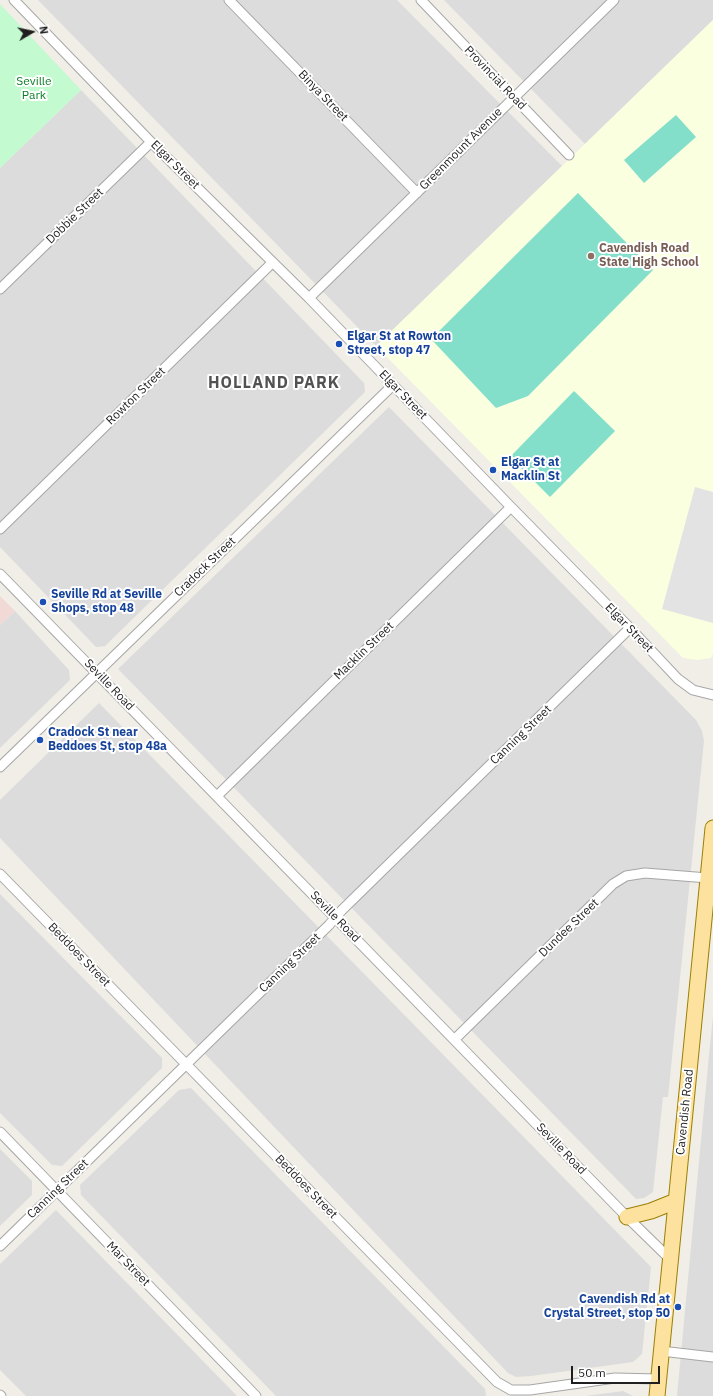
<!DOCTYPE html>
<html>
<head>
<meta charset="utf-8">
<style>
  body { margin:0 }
  #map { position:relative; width:713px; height:1396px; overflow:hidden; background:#f0eee6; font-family:"IBM Plex Sans",sans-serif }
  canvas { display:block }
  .north { position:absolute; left:12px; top:12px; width:40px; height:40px; -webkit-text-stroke:3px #fff; paint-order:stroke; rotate:81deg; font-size:11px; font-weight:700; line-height:16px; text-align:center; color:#1f1f1f }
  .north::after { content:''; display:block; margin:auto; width:14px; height:18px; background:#1f1f1f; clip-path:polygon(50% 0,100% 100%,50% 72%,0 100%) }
  .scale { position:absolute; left:571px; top:1366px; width:89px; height:18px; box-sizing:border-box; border:2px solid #1f1f1f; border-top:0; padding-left:5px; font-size:12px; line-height:14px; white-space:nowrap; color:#1f1f1f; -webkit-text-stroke:3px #fff; paint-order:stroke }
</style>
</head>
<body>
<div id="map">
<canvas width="713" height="1396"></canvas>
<div class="north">N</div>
<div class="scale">50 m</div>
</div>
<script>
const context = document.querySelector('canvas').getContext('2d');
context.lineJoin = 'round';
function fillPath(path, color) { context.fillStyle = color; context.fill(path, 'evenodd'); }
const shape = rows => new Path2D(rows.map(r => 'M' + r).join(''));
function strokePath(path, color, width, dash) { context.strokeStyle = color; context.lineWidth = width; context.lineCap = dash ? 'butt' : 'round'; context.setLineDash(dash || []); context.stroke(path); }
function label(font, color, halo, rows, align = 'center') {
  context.font = font + ' "IBM Plex Sans",sans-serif'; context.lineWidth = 4; context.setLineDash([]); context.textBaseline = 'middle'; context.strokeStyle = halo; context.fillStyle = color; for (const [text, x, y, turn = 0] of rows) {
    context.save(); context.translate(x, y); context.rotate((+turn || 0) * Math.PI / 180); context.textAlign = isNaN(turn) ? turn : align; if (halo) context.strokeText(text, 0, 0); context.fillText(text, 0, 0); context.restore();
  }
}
fillPath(shape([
  [38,0,397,0,562,166,376,346],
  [444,0,713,0,713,20,585,144],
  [81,90,364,383,365,392,105,646,96,647,0,547,0,168],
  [389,407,696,720,702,731,704,741,668,1097,663,1097,653,1192,644,1198,636,1199,118,669],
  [15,611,69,670,70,680,0,748,0,625],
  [99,703,651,1267,642,1354,633,1362,531,1376,516,1377,508,1373,0,838,0,800],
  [0,894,162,1058,162,1068,62,1166,52,1165,0,1113],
  [713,1017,713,1396,677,1396,709,1055],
  [191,1088,485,1389,486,1396,276,1396,81,1195,80,1185,179,1090],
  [0,1149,32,1181,32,1195,0,1226],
  [56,1210,237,1396,26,1396,0,1370,0,1264],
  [623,1391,633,1396,586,1396]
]), '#dddcdc');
fillPath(shape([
  [0,596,15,611,0,625]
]), '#f1dad5');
fillPath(shape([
  [713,20,713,654,711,658,698,660,683,658,376,346]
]), '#faffe0');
fillPath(shape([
  [0,4,81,90,0,168]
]), '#c3facf');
fillPath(shape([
  [676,115,696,137,644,183,624,160],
  [578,193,653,270,528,396,496,408,431,339],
  [574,391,615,431,550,497,510,457]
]), '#83dfca');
fillPath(shape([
  [695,487,713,492,713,623,662,609]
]), '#e3e3e3');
const street = shape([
  [14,0,151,142,309,298,511,507,630,628,678,679,693,690,713,695],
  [229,0,417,193],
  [421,0,569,155],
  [0,289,151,142],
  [309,298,614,0],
  [0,529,272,263],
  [0,574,627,1217,670,1259],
  [0,767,393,385],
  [217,796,511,507],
  [0,874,497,1382,511,1390,530,1390,615,1378,658,1379],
  [455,1039,613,884,626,876,645,873,708,878],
  [0,1132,256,1396],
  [0,1246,329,925,342,910,630,628],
  [661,1351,713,1357],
  [0,1395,1,1396]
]);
const primary = shape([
  [627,1217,651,1211,676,1201],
  [657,1396,713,828]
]);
strokePath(street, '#a6a6a6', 11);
strokePath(primary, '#9b7f00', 17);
strokePath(street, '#fff', 9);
strokePath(primary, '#fce29e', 15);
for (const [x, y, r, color] of [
  [591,256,4,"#8d6e63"],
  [339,344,4,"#1a4fb4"],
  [493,470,4,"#1a4fb4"],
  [43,602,4,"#1a4fb4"],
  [40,740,4,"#1a4fb4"],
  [678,1307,4,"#1a4fb4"]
]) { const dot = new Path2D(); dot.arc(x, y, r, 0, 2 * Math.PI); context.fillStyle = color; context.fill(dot); strokePath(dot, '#fff', 1.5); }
label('12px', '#1f1f1f', '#fff', [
  ["Provincial Road",495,78,46],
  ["Binya Street",323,96,46],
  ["Greenmount Avenue",461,149,-45],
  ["Elgar Street",175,165,45],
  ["Dobbie Street",75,216,-44],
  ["Elgar Street",403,395,46],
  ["Rowton Street",136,396,-44],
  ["Cradock Street",205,567,-44],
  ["Elgar Street",629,628,46],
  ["Macklin Street",364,651,-44],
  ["Seville Road",109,685,46],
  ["Canning Street",521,735,-44],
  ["Seville Road",335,917,46],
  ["Dundee Street",569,928,-44],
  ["Beddoes Street",79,955,46],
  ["Canning Street",290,963,-44],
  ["Cavendish Road",685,1112,-84],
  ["Seville Road",561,1149,46],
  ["Beddoes Street",306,1187,46],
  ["Canning Street",58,1189,-44],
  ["Mar Street",128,1264,46]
]);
label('12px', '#0b7f26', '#fff', [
  ["Seville",34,82],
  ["Park",34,96]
]);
label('bold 12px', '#785e54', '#fff', [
  ["Cavendish Road",599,249],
  ["State High School",599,263]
], 'left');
label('bold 12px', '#164399', '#fff', [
  ["Elgar St at Rowton",347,337],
  ["Street, stop 47",347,351],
  ["Elgar St at",501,463],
  ["Macklin St",501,477],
  ["Seville Rd at Seville",51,595],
  ["Shops, stop 48",51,609],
  ["Cradock St near",48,733],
  ["Beddoes St, stop 48a",48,747],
  ["Cavendish Rd at",670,1300,"right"],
  ["Crystal Street, stop 50",670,1314,"right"]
], 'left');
context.letterSpacing = '1px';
label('bold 16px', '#525252', '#fff', [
  ["HOLLAND PARK",274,383]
]);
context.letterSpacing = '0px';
</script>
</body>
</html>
